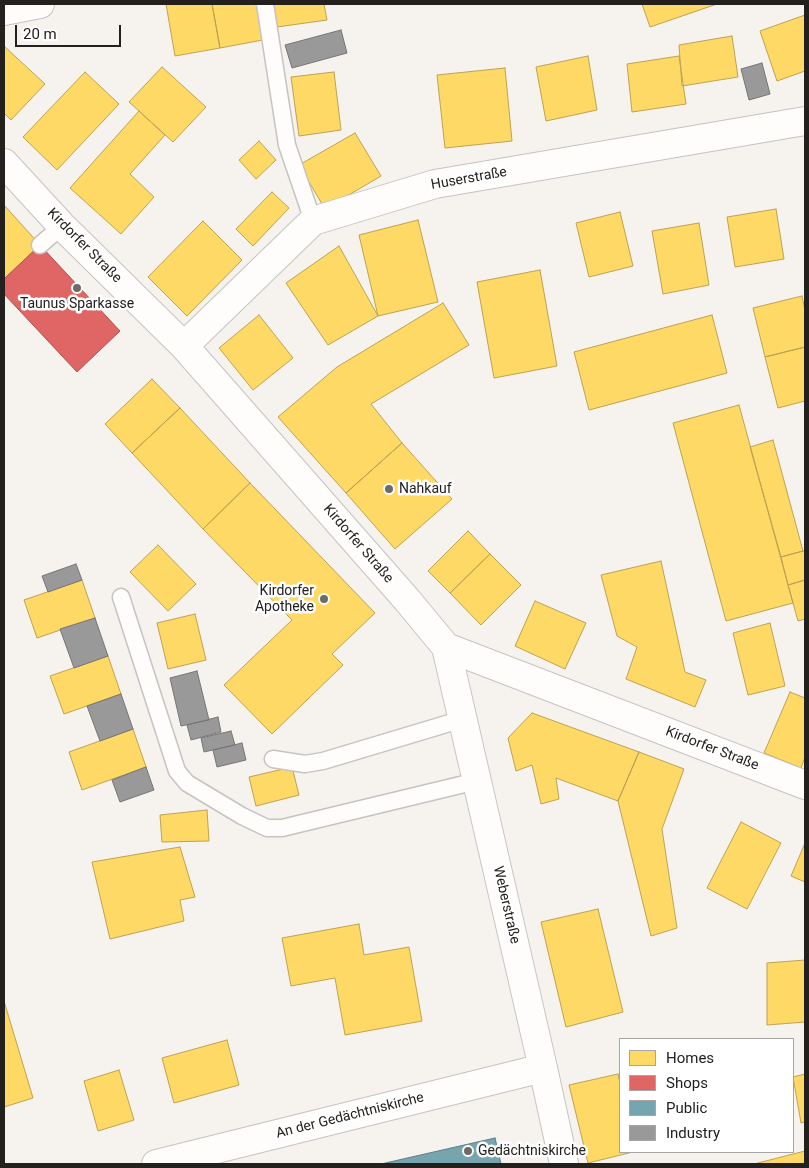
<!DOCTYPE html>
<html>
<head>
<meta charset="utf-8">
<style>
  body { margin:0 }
  #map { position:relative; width:809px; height:1168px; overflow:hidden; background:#f6f2ee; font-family:Roboto,sans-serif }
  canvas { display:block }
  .frame { position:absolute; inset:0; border:5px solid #23201e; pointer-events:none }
  .legend { position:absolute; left:619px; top:1038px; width:175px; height:115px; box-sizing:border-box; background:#fff; border:1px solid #a7a6a5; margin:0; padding:6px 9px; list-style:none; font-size:15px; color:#23201e }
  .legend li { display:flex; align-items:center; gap:10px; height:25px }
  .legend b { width:25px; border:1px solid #a7a6a5 }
  .scale { position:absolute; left:15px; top:25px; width:106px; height:22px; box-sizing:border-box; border:2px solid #23201e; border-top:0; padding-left:6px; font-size:15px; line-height:18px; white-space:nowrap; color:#23201e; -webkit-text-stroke:4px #fff; paint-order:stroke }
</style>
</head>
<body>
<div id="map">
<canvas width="809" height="1168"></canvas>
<div class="frame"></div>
<ul class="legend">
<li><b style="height:14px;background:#ffd966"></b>Homes</li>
<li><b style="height:14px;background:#e06666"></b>Shops</li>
<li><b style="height:14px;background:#76a5af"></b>Public</li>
<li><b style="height:14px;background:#999"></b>Industry</li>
</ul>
<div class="scale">20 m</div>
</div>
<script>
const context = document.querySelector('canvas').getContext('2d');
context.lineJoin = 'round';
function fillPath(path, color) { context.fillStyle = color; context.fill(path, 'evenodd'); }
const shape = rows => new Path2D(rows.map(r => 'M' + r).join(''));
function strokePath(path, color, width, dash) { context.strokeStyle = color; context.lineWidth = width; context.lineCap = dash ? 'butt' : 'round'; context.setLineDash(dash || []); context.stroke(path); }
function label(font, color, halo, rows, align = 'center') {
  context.font = font + ' Roboto,sans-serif'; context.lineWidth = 5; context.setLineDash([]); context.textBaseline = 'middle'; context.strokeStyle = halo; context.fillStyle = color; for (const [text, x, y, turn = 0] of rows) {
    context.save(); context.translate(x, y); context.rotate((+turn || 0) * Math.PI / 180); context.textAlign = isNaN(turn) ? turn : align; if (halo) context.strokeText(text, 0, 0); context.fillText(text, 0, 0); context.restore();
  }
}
const homes = shape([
  [166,4,212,4,220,48,175,56,166,4],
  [212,4,262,4,268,39,220,48,212,4],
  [274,4,324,4,327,20,277,27,274,4],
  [642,4,717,4,650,27,642,4],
  [805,15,805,71,777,81,760,31,805,15],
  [732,36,738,77,682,86,679,45,732,36],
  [4,46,45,84,11,120,4,113,4,46],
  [588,56,597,110,546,121,536,67,588,56],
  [679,56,686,104,632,112,627,64,679,56],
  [162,67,206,107,173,142,129,102,162,67],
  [505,68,512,141,445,148,437,75,505,68],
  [85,72,119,104,57,170,23,137,85,72],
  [334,72,341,130,299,136,291,77,334,72],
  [139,111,165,135,130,174,154,197,121,234,70,188,139,111],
  [355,133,381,176,325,209,299,165,355,133],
  [259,141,276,160,256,179,239,160,259,141],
  [272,192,289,208,253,246,236,229,272,192],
  [4,205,40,245,4,279,4,205],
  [776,209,784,259,735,267,727,217,776,209],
  [620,212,633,266,589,277,576,223,620,212],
  [418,220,438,302,378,316,359,235,418,220],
  [203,221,242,260,187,316,148,277,203,221],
  [699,223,709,285,663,294,652,231,699,223],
  [339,246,378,316,328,345,286,283,339,246],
  [540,270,557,366,494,378,477,282,540,270],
  [802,296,805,311,805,347,765,357,753,308,802,296],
  [443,303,469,345,371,404,402,443,346,493,278,417,337,367,443,303],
  [259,315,293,358,253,390,219,348,259,315],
  [712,315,727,373,589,410,574,352,712,315],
  [805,347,805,401,778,408,765,357,805,347],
  [152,379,180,408,132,453,105,424,152,379],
  [739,405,793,603,726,621,673,423,739,405],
  [180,408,250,483,203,529,132,453,180,408],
  [773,440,803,551,781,557,750,447,773,440],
  [402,443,452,499,395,549,346,493,402,443],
  [250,483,375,613,332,654,343,665,272,734,224,685,292,620,203,529,250,483],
  [468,531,490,554,450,593,428,571,468,531],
  [158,545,196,584,168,611,130,572,158,545],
  [803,551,805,551,805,580,788,585,781,557,803,551],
  [490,554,521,585,481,625,450,593,490,554],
  [661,561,685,672,706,680,695,707,626,679,637,647,617,636,601,575,661,561],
  [82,580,95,618,37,638,24,600,82,580],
  [805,580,805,619,798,621,788,585,805,580],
  [535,601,586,623,565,669,515,646,535,601],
  [195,614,206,660,168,669,157,623,195,614],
  [770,623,785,686,748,695,733,633,770,623],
  [108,656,121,694,64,714,50,676,108,656],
  [790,692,805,698,805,757,801,768,764,753,790,692],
  [532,713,639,752,618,801,556,778,559,799,541,804,532,765,516,771,508,738,532,713],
  [133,729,146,767,82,790,69,752,133,729],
  [639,752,684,769,662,829,677,928,651,936,618,801,639,752],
  [292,767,299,795,256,806,249,777,292,767],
  [207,810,209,841,162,842,160,815,207,810],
  [741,822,781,843,747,909,707,888,741,822],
  [805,843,805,882,791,876,805,843],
  [180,847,195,897,180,900,184,921,110,939,92,862,180,847],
  [598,909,623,1012,566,1027,541,922,598,909],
  [359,924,364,955,409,947,422,1021,345,1035,335,978,291,986,282,938,359,924],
  [805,960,805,1022,767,1025,767,963,805,960],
  [4,1001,33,1098,4,1107,4,1001],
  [227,1040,239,1085,174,1103,162,1058,227,1040],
  [119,1070,134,1120,98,1131,84,1081,119,1070],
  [618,1074,620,1084,620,1152,633,1152,588,1163,569,1085,618,1074],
  [805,1074,805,1122,801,1123,793,1077,805,1074],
  [805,1151,805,1164,754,1164,805,1151]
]);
fillPath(homes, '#ffd966');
strokePath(homes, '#bda250', 1);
const shops = shape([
  [40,245,120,331,77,372,4,294,4,279,40,245]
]);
fillPath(shops, '#e06666');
strokePath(shops, '#a75150', 1);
const public = shape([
  [495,1138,501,1164,381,1164,495,1138]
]);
fillPath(public, '#76a5af');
strokePath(public, '#5d7d84', 1);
const industry = shape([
  [341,30,347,53,292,68,285,45,341,30],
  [762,63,770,94,749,100,741,69,762,63],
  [76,564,82,580,48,592,42,576,76,564],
  [95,618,108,656,74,668,60,629,95,618],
  [197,671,209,720,181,726,170,678,197,671],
  [121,694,133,729,100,741,87,706,121,694],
  [218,717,221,732,191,740,187,725,218,717],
  [231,731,235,745,204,752,201,738,231,731],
  [242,743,246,760,217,767,213,750,242,743],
  [146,767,154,790,120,802,112,780,146,767]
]);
fillPath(industry, '#999');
strokePath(industry, '#767574', 1);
const service = shape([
  [265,4,287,145,313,221],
  [40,245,62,226],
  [121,597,177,771,187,783,242,816,267,828,282,828,477,781],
  [273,759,305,764,323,761,463,719]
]);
const minor = shape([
  [4,11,40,4],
  [4,163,62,226,184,346,408,601,446,647,805,785],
  [184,346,313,221,435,184,805,121],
  [446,647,543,1068,564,1164],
  [156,1164,543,1068]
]);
strokePath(service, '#c6c3c0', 19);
strokePath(minor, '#c6c3c0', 30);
strokePath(service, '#fefdfc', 16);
strokePath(minor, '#fefdfc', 28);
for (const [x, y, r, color] of [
  [77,288,5,"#6d6a67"],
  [389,489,5,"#6d6a67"],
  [324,599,5,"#6d6a67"],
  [468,1151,5,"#6d6a67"]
]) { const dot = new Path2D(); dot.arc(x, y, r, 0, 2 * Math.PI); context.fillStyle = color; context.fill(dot); strokePath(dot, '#fff', 2); }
label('14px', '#23201e', '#fff', [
  ["Huserstraße",469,179,-10],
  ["Kirdorfer Straße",84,246,45],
  ["Kirdorfer Straße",358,544,49],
  ["Kirdorfer Straße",712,749,21],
  ["Weberstraße",506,905,77],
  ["An der Gedächtniskirche",350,1116,-14]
]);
label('14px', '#23201e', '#fff', [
  ["Taunus Sparkasse",77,304,"center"],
  ["Nahkauf",399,489],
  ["Kirdorfer",314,591,"right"],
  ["Apotheke",314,607,"right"],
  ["Gedächtniskirche",478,1151]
], 'left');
</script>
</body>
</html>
